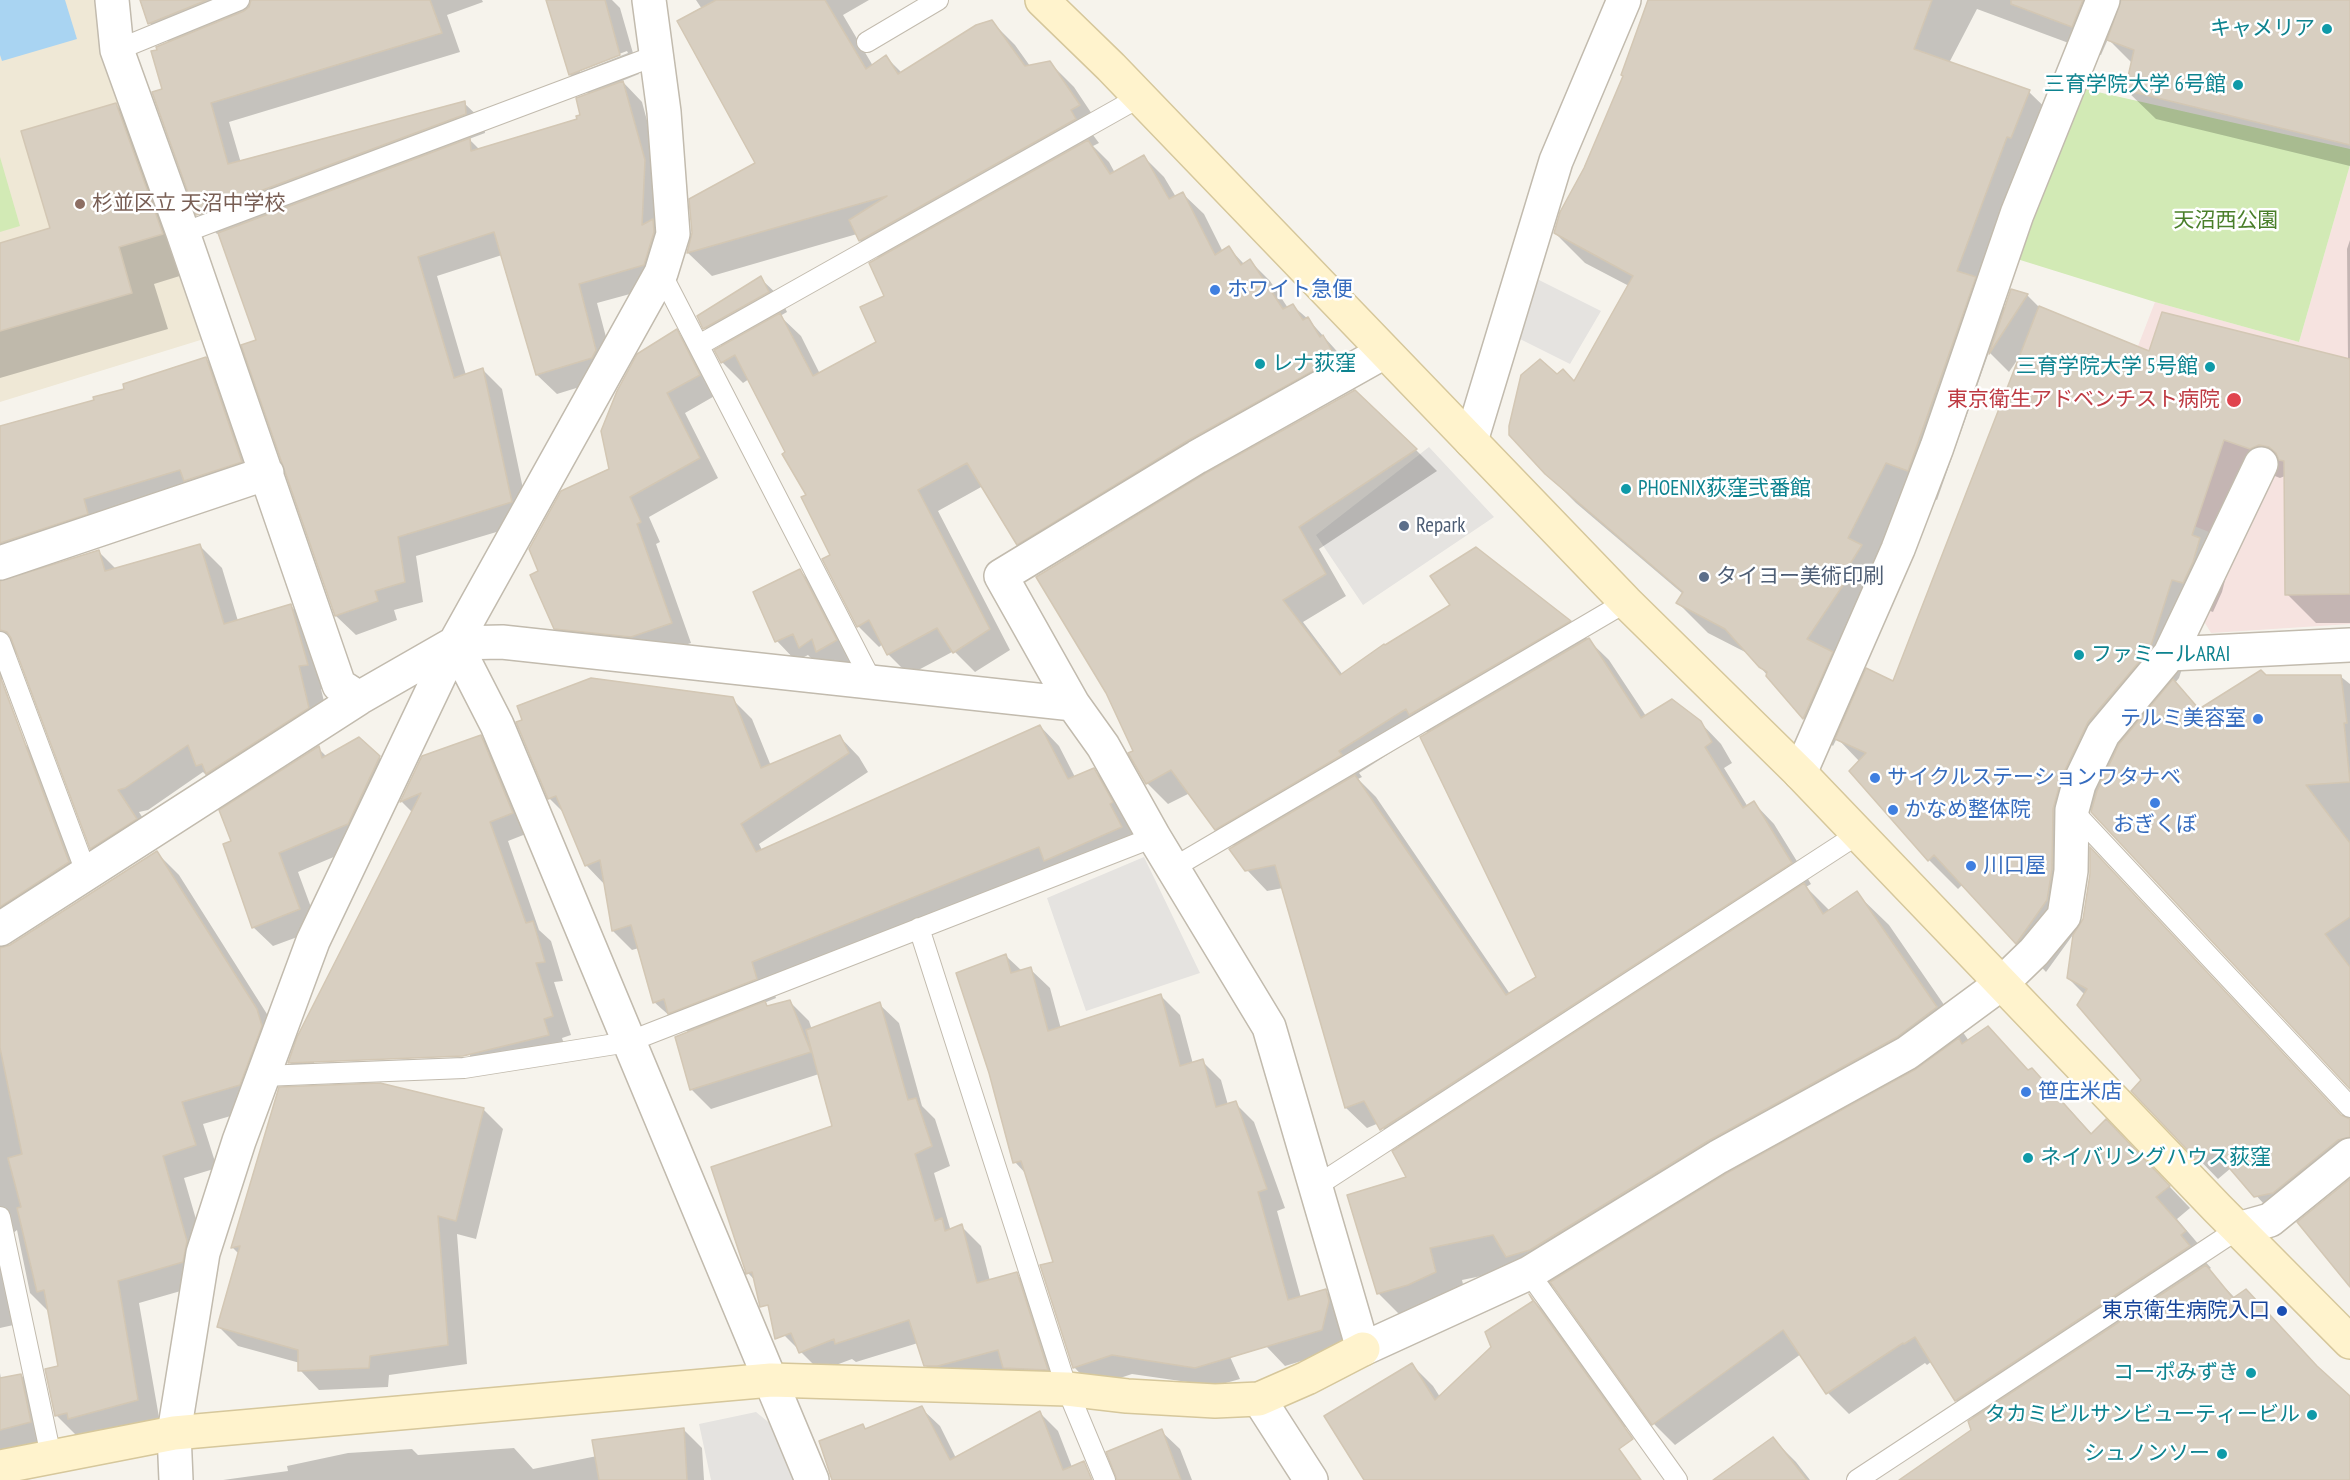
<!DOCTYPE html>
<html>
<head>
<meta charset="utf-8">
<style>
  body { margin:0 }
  canvas { display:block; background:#f6f3ec }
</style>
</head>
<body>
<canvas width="2350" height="1480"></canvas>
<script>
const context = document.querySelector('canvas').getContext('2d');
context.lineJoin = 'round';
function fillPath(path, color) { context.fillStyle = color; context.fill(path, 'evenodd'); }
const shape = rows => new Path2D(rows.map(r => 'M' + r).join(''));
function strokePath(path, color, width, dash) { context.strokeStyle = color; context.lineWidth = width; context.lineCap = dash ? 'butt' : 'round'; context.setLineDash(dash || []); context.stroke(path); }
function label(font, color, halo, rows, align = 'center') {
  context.font = font + ' "PT Sans Narrow","Noto Sans JP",sans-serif'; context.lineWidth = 5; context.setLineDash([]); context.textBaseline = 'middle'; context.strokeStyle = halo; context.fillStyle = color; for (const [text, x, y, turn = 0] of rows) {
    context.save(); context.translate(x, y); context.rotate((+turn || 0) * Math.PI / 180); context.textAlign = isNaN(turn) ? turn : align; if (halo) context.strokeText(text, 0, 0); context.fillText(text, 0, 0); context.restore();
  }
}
fillPath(shape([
  [0,0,99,0,207,338,0,402]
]), '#efe8d6');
fillPath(shape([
  [2350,165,2350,624,2211,633,2202,618,2214,534,2085,483,2155,302,2299,342]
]), '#f6e3e0');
fillPath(shape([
  [2080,88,2350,149,2350,165,2299,342,2155,302,2017,259],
  [0,157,20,226,0,232]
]), '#d2eab5');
fillPath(shape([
  [1533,277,1601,311,1570,364,1514,336],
  [1429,447,1494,517,1363,605,1316,535],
  [1144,857,1200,973,1086,1011,1047,898],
  [756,1412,783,1434,793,1480,711,1480,699,1424]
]), '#e5e3e0');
fillPath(shape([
  [0,0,65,0,77,39,2,61,0,55]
]), '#a9d4f2');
fillPath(shape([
  [141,0,482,0,483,2,447,15,460,52,229,122,241,163,464,103,484,122,485,133,469,139,480,150,579,120,590,95,570,75,555,0,612,0,620,8,639,74,622,81,642,102,663,180,663,285,597,303,615,371,612,377,557,394,537,375,502,255,437,276,466,375,483,370,502,389,530,522,416,556,423,602,394,610,397,620,356,635,336,616,243,346,257,341,220,233,217,234,198,214,164,90,169,43,150,23],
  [627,51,628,53,580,72,580,69],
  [696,0,869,0,843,15,873,66,886,57,902,73,991,21,1015,45,1030,66,1050,63,1074,87,1102,129,1093,135,1099,143,1093,146,1109,162,1115,173,1144,157,1164,177,1176,197,1183,194,1204,214,1223,252,1229,248,1244,264,1250,261,1270,281,1288,308,1293,306,1308,319,1343,358,1039,564,1018,544,983,486,938,511,1010,650,975,672,954,651,909,675,888,654,883,644,879,647,858,626,808,495,787,452,749,379,743,383,722,362,723,347,705,328,760,278,780,297,787,312,780,316,801,336,820,374,878,342,886,297,879,259,860,241,857,234,712,276,688,253,693,233,757,163,702,9],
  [1650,0,2350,0,2350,166,2156,119,2126,90,2133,64,2108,39,2101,55,1977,9,1949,63,2029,92,2059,121,1989,293,2006,309,2012,291,2028,296,2040,308,2150,353,2348,360,2347,249,2350,240,2350,623,2316,623,2287,594,2285,476,2280,478,2254,468,2222,592,2213,612,2202,608,2179,678,2175,683,2200,710,2267,677,2340,676,2350,684,2350,1089,2090,810,2082,840,2081,900,2076,932,2343,1118,2350,1119,2350,1165,2274,1215,2231,1168,2218,1179,2133,1091,2143,1080,2085,995,2068,978,2075,932,2046,972,1963,884,1958,889,1929,860,1860,762,1837,738,1833,746,1804,718,1749,654,1708,633,1678,603,1683,594,1576,503,1546,473,1557,376,1575,383,1629,286,1585,263,1555,233,1624,77],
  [1989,352,2009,372,2020,356,1894,683,1862,683,1841,662,1916,492,1937,500],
  [116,105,152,141,199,270,154,284,168,329,0,378,0,244,52,229],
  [676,331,696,351,718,394,685,413,718,478,649,517,660,542,656,544,691,643,651,656,575,648,555,628,539,571,611,470],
  [205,358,228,381,263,484,9,573,3,583,98,551,117,570,199,545,222,568,238,621,291,606,313,628,329,687,321,689,331,730,219,788,203,772,148,810,139,812,158,842,114,870,91,848,18,653,10,662,13,676,0,680,0,428,96,401],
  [1416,450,1437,471,1319,549,1346,596,1303,622,1343,675,1570,622,1609,660,1646,716,1700,722,1721,744,1732,763,1724,768,1748,807,1754,803,1774,824,1811,884,1806,887,1830,911,1856,893,1889,925,1969,1041,1988,1027,2029,1071,2032,1069,2053,1091,2093,1135,2127,1142,2190,1208,2177,1219,2206,1253,2201,1257,2211,1268,2208,1270,2235,1298,2350,1398,2350,1480,1902,1480,1973,1431,1975,1419,1956,1400,1932,1361,1927,1365,1925,1363,1849,1414,1828,1393,1801,1354,1675,1445,1654,1424,1554,1285,1541,1289,1520,1268,1462,1280,1468,1305,1411,1326,1378,1293,1408,1178,1400,1148,1379,1123,1367,1128,1346,1108,1283,888,1267,891,1247,870,1235,847,1216,829,1190,793,1168,804,1147,783,1135,751,1108,693,1038,577],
  [1426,730,1538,978,1510,994,1376,797,1358,779,1362,777,1359,773],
  [800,571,819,590,855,659,837,671,820,667,808,655,796,661,777,641,755,592],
  [732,699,752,719,771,766,840,737,859,757,868,772,759,844,762,850,1040,726,1059,746,1075,777,1093,769,1113,789,1140,847,770,981,776,998,764,1003,769,1007,789,1001,809,1021,812,1030,879,1004,899,1023,922,1106,935,1119,950,1166,934,1173,950,1228,952,1230,961,1226,981,1246,990,1281,1016,1274,1036,1293,1067,1389,945,1385,925,1365,918,1343,856,1362,852,1359,820,1371,784,1335,767,1293,748,1273,833,1127,819,1074,711,1109,691,1089,689,1033,654,1002,639,948,632,950,613,931,605,885,586,865,564,813,549,798],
  [481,737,500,756,531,832,508,841,539,930,551,941,563,981,554,982,571,1035,562,1038,567,1053,308,1081,290,1063,413,813,402,802,423,757],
  [470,1054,470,1057,314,1063,314,1060],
  [24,743,46,765,91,885,5,944,4,948,10,946,156,852,179,875,279,1033,262,1107,203,1124,217,1168,184,1178,209,1264,205,1284,139,1303,160,1423,79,1438,56,1415,60,1367,50,1313,30,1293,17,1230,11,1235,27,1322,0,1328,0,750],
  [318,748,327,757,379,757,399,777,367,843,298,872,319,929,273,946,253,927,233,842],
  [1006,956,1022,971,1030,969,1050,988,1061,1029,1161,996,1180,1015,1193,1064,1202,1061,1221,1080,1228,1105,1235,1103,1254,1122,1285,1208,1277,1211,1301,1298,1326,1291,1345,1310,1348,1321,1341,1349,1285,1366,1266,1346,1206,1303,1240,1379,1215,1386,1132,1374,1093,1387,1074,1367,1055,1263,1026,1174,1015,1162],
  [280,1089,484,1110,503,1129,476,1239,457,1234,467,1364,389,1375,388,1387,319,1390,300,1370,300,1363,238,1346,218,1326,239,1254,233,1248],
  [1535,1302,1550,1317,1628,1425,1602,1444,1626,1480,1366,1480,1412,1365,1433,1386,1440,1397,1493,1347,1487,1333],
  [0,1373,1,1379,21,1375,43,1398,53,1444,0,1457],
  [921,1408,940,1426,956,1458,1039,1412,1058,1431,1077,1480,834,1480,863,1426,867,1430],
  [683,1429,702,1448,704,1480,223,1480,288,1471,287,1466,348,1453,412,1449,418,1455,514,1448,533,1469,597,1456],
  [1161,1431,1180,1449,1192,1480,1119,1480],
  [1773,1439,1796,1462,1810,1480,1716,1480]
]), '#0003');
const building = shape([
  [140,0,207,0,148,24,140,0],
  [251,0,430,0,442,33,211,103,228,164,465,101,466,114,196,215,152,92,162,89,151,51,157,50,156,47,244,11,249,7,251,0],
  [546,0,605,0,620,55,569,75,546,0],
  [716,0,825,0,866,69,886,55,898,74,976,25,992,20,1025,66,1050,61,1080,105,1071,110,1076,119,859,241,849,220,887,196,687,253,692,233,689,199,755,163,677,21,716,0],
  [1648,0,1932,0,1914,49,2030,90,2011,138,2007,137,1957,271,1976,277,1908,471,1886,463,1848,538,1862,545,1850,564,1852,572,1807,639,1833,652,1803,719,1766,676,1767,672,1759,667,1725,629,1676,603,1683,592,1545,474,1509,435,1509,426,1521,375,1540,359,1557,374,1563,369,1574,381,1633,276,1554,233,1560,212,1584,168,1623,76,1621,75,1648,0],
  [2011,0,2083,0,2072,27,2011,4,2011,0],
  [2121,0,2350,0,2350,145,2125,90,2134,50,2107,40,2121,0],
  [623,81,645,160,642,225,653,219,654,232,644,265,579,284,596,350,592,358,536,375,494,232,418,257,454,378,483,368,512,502,398,537,405,582,375,591,378,601,335,616,241,345,256,340,218,233,470,138,471,151,577,119,576,116,580,115,576,98,623,81],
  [116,103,163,234,119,247,132,293,0,331,0,243,50,228,21,131,116,103],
  [1088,140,1110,174,1144,155,1169,199,1183,192,1215,255,1229,246,1241,265,1250,259,1283,309,1293,304,1303,320,1308,317,1320,337,1323,335,1336,358,1187,441,1017,545,967,463,918,490,990,629,953,653,937,628,887,655,869,620,857,627,822,559,830,555,801,497,806,495,782,454,785,452,735,355,721,363,714,350,780,313,813,376,876,342,860,307,884,296,869,263,1088,140],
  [761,276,769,292,703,329,697,316,761,276],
  [2011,289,2028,294,1989,354,2011,289],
  [2039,306,2149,351,2162,312,2350,359,2350,594,2285,595,2284,461,2279,460,2276,453,2269,447,2259,445,2250,449,2224,440,2192,535,2200,538,2193,562,2183,583,2172,580,2150,649,2088,722,2062,776,2053,809,2052,869,2047,900,2016,944,1934,855,1928,861,1849,771,1866,753,1835,739,1866,668,1893,681,2039,306],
  [677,329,700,375,667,393,700,458,630,497,641,522,637,524,672,623,631,637,554,629,530,575,538,571,529,549,561,491,609,469,601,431,617,391,637,354,677,329],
  [206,357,242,462,184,481,180,470,84,499,88,514,0,543,0,426,94,400,93,397,124,389,123,384,206,357],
  [1355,390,1417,449,1299,527,1326,574,1283,600,1340,675,1384,644,1385,645,1450,605,1430,576,1476,547,1571,621,1409,715,1406,709,1339,751,1342,755,1215,830,1171,770,1146,784,1128,753,1133,751,1106,693,1036,577,1206,473,1355,390],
  [200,544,224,624,291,604,308,665,299,666,309,708,206,774,202,764,196,766,188,745,125,788,118,790,137,819,90,849,11,638,7,632,0,630,0,581,99,550,105,571,200,544],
  [800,569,837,640,816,652,812,639,799,648,793,634,775,642,753,592,800,569],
  [1589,638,1641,718,1672,699,1701,721,1712,742,1705,747,1743,808,1754,801,1792,863,1380,1130,1364,1101,1345,1108,1275,865,1245,871,1229,849,1355,775,1506,995,1536,977,1420,737,1589,638],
  [2261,670,2266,675,2341,675,2347,723,2344,723,2350,782,2306,785,2350,843,2350,917,2325,934,2350,967,2350,1089,2091,812,2097,791,2119,744,2173,679,2199,709,2261,670],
  [0,676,69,862,0,907,0,676],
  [591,678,733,697,761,768,840,735,849,753,741,824,756,852,1040,725,1068,779,1094,768,1113,802,1110,804,1122,827,1044,861,1039,847,752,962,757,979,668,1014,664,999,653,1003,631,925,612,931,600,860,585,866,556,796,548,799,516,722,522,720,517,706,591,678],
  [481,735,513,813,490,822,526,923,533,921,545,962,536,963,553,1016,544,1019,549,1035,463,1056,288,1063,297,1037,421,793,400,802,422,756,481,735],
  [359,737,380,756,348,824,279,853,300,909,252,928,223,844,231,841,219,810,319,746,322,758,359,737],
  [2090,847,2341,1115,2350,1119,2350,1137,2338,1140,2273,1193,2254,1197,2213,1149,2198,1161,2131,1091,2141,1080,2077,1005,2087,989,2067,978,2073,935,2083,919,2090,874,2090,847],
  [157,851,257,1009,262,1026,240,1085,182,1102,196,1145,163,1156,187,1241,183,1262,118,1281,138,1400,68,1419,67,1413,55,1416,45,1369,58,1366,44,1290,37,1292,17,1208,21,1207,8,1158,22,1154,0,1048,0,948,10,945,157,851],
  [1804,883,1823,914,1857,891,1937,1007,1897,1037,1708,1141,1530,1250,1506,1257,1493,1235,1430,1248,1436,1272,1408,1285,1377,1294,1347,1195,1406,1177,1392,1151,1804,883],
  [1006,954,1011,973,1031,967,1048,1031,1161,994,1180,1066,1203,1059,1216,1107,1236,1101,1267,1189,1258,1192,1288,1300,1326,1289,1329,1301,1322,1330,1195,1368,1112,1355,1073,1368,1040,1265,1053,1262,1021,1161,1013,1163,989,1073,956,973,1006,954],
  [790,1000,811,1052,690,1090,675,1037,765,1001,767,1006,790,1000],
  [880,1002,908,1100,916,1098,932,1146,915,1154,935,1221,942,1218,945,1231,962,1224,977,1283,1017,1272,1048,1370,1003,1368,998,1350,938,1366,924,1366,909,1320,835,1344,834,1339,799,1353,791,1333,775,1339,768,1305,760,1307,752,1272,746,1274,745,1270,711,1167,832,1126,806,1030,880,1002],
  [1988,1026,2028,1070,2032,1068,2091,1134,2106,1119,2170,1186,2156,1197,2186,1231,2181,1235,2190,1246,1955,1401,1915,1337,1904,1344,1903,1343,1826,1394,1783,1330,1652,1425,1550,1282,1727,1173,1916,1069,1959,1038,1962,1044,1988,1026],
  [380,1083,484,1108,456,1221,438,1216,448,1345,370,1356,369,1368,298,1371,298,1350,217,1327,240,1246,231,1248,279,1087,380,1083],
  [2350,1179,2350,1287,2297,1222,2350,1179],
  [2206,1265,2233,1298,2246,1289,2317,1366,2350,1396,2350,1480,1899,1480,1971,1430,1968,1421,2206,1265],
  [1529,1294,1633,1439,1619,1449,1641,1480,1364,1480,1324,1416,1412,1363,1435,1400,1491,1347,1485,1332,1533,1301,1529,1294],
  [21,1374,31,1422,0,1430,0,1378,21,1374],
  [922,1406,950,1460,1040,1411,1063,1470,1084,1461,1092,1480,832,1480,819,1441,863,1424,865,1429,922,1406],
  [684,1428,687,1480,599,1480,592,1440,684,1428],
  [1162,1429,1181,1480,1117,1480,1106,1452,1162,1429],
  [1773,1437,1807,1480,1713,1480,1773,1437]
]);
fillPath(building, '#d8cfc1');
strokePath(building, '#d3c7b4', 1.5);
const lane = shape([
  [867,42,938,0],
  [117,50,239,0],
  [183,233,657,55],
  [661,273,871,680],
  [699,345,1138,98],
  [0,642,86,872],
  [2072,810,2350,1107],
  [1173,868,1626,602],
  [919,928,1067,1389,1105,1480],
  [263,1076,464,1068,628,1042,1154,837],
  [1315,1187,1858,834],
  [0,1217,51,1456],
  [1529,1273,1677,1480],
  [1857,1480,2238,1229]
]);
const street = shape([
  [112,0,117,50,183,233,339,685,359,698],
  [1384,352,1197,457,1001,576,1073,704,1103,746,1154,837,1269,1027,1363,1349,1529,1273,1718,1157,1907,1053,2002,983,2034,952,2064,916,2071,871,2072,810,2079,784,2103,734,2170,654,2350,645],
  [1471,441,1556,161,1624,0],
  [0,563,267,473],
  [455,643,497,725,812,1480],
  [2170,654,2261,464],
  [1800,773,1898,549,1937,447,2017,214,2103,0],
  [0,929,359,698,455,643,502,642,1073,704],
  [2238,1229,2270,1220,2350,1155],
  [1259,1399,1311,1480],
  [176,1480,174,1433,203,1253,239,1141,313,941,455,643,661,273,673,234,664,112,649,0]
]);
const secondary = shape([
  [1042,0,1111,67,1626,602,1800,773,2217,1208,2350,1342],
  [0,1467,174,1433,771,1380,1067,1389,1127,1396,1215,1401,1259,1399,1307,1378,1363,1349]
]);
strokePath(lane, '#c2bbae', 22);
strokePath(street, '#c2bbae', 36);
strokePath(secondary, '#d6c79b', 36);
strokePath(lane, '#fff', 20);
strokePath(street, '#fff', 33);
strokePath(secondary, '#fff3cd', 33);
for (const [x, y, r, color] of [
  [2327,29,6,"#0f9aa8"],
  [2238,85,6,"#0f9aa8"],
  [80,204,6,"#8d6e63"],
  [1215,290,6,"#3f7fe0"],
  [1260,364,6,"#0f9aa8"],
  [2210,367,6,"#0f9aa8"],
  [2234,400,8,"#e0444e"],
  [1626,489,6,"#0f9aa8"],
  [1404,526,6,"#5c6f8a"],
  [1704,577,6,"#5c6f8a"],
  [2079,655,6,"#0f9aa8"],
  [2258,719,6,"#3f7fe0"],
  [1875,778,6,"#3f7fe0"],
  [2155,803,6,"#3f7fe0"],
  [1893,810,6,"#3f7fe0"],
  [1971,866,6,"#3f7fe0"],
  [2026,1092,6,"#3f7fe0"],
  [2028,1158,6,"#0f9aa8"],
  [2282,1311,6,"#1a4fb4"],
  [2251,1373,6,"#0f9aa8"],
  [2312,1415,6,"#0f9aa8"],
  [2222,1454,6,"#0f9aa8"]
]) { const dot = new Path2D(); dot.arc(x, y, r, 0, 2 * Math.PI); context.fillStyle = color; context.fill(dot); strokePath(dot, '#fff', 2); }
label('21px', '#0d838f', '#fff', [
  ["キャメリア",2315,29],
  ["三育学院大学 6号館",2226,85],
  ["レナ荻窪",1272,364,"left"],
  ["三育学院大学 5号館",2198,367],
  ["PHOENIX荻窪弐番館",1638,489,"left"],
  ["ファミールARAI",2091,655,"left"],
  ["ネイバリングハウス荻窪",2040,1158,"left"],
  ["コーポみずき",2239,1373],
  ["タカミビルサンビューティービル",2300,1415],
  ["シュノンソー",2210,1454]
], 'right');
label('21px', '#785e54', '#fff', [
  ["杉並区立 天沼中学校",92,204]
], 'left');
label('21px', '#4a7f2a', '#fff', [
  ["天沼西公園",2226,221]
]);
label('21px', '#366cbe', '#fff', [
  ["ホワイト急便",1227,290],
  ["テルミ美容室",2246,719,"right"],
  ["サイクルステーションワタナベ",1887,778],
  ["かなめ整体院",1905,810],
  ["おぎくぼ",2155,825,"center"],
  ["川口屋",1983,866],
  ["笹庄米店",2038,1092]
], 'left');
label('21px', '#be3a42', '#fff', [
  ["東京衛生アドベンチスト病院",2220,400]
], 'right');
label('21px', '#4e5e75', '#fff', [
  ["Repark",1416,526],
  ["タイヨー美術印刷",1716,577]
], 'left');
label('21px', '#164399', '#fff', [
  ["東京衛生病院入口",2270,1311]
], 'right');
</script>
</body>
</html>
